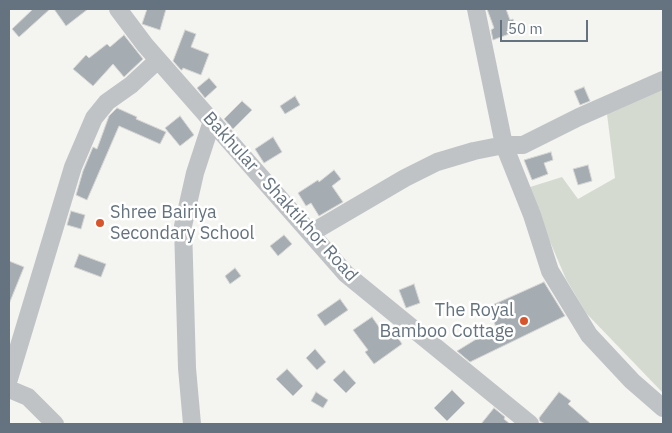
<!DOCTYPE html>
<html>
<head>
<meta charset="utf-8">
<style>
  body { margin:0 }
  #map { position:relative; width:672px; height:433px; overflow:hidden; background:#f4f4f0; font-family:"IBM Plex Sans",sans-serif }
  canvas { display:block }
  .frame { position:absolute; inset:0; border:10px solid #64737f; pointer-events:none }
  .scale { position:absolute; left:500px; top:20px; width:88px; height:22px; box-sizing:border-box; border:2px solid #64737f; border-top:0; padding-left:6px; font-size:15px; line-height:18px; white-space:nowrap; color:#64737f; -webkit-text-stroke:4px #fff; paint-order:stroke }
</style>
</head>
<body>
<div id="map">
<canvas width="672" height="433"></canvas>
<div class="frame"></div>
<div class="scale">50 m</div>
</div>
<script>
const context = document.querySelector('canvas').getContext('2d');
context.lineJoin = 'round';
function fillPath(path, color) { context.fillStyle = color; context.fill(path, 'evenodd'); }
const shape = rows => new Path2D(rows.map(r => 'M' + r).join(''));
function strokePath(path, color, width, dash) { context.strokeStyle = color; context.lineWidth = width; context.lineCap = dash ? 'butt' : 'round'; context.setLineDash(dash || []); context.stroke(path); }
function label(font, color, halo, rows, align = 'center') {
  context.font = font + ' "IBM Plex Sans",sans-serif'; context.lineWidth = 5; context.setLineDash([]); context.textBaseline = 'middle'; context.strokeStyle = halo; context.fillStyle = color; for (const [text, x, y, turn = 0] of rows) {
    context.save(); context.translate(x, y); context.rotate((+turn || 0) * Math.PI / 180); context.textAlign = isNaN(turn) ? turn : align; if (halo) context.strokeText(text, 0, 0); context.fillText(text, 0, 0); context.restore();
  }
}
fillPath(shape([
  [663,83,663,390,662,392,586,313,566,279,527,188,562,177,578,199,615,178,607,114]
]), '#d5dad1');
const building = shape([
  [33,9,50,9,19,37,12,29,33,9],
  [54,9,88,9,66,26,54,9],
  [147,9,166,9,160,30,142,24,147,9],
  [487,9,506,9,510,20,513,19,517,31,493,40,491,30,494,28,487,9],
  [185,30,196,34,191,47,209,54,201,75,183,68,182,70,181,70,173,61,185,30],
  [124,35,143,59,124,77,113,64,93,86,73,69,86,55,89,58,107,44,110,47,124,35],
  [209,78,217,87,205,98,197,88,209,78],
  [584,87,590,101,580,105,574,91,584,87],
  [295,96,300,105,285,114,280,106,295,96],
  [242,101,252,110,233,129,224,119,242,101],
  [117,108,137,117,136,119,166,132,160,144,119,126,87,200,76,195,83,171,93,147,97,149,109,116,117,108],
  [180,116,194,135,180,146,165,128,180,116],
  [273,137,282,152,264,163,255,149,273,137],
  [551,152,553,160,544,163,548,174,532,180,524,160,551,152],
  [588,165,592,181,578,185,573,169,588,165],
  [334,170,341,179,332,186,343,202,319,216,311,203,306,206,298,193,318,180,319,182,334,170],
  [71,211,85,215,81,229,67,225,71,211],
  [284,235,292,244,278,256,270,246,284,235],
  [79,254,106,264,101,277,74,267,79,254],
  [9,261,24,267,9,304,9,261],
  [235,268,241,276,230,284,225,276,235,268],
  [544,282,565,316,470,362,457,351,496,327,488,307,544,282],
  [414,284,420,303,406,308,399,290,414,284],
  [340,299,348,310,325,326,317,315,340,299],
  [372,317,386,337,394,332,402,344,374,364,365,352,368,350,353,330,372,317],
  [315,349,326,362,317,370,306,358,315,349],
  [287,369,303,386,293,396,276,379,287,369],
  [344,370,356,383,346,393,333,380,344,370],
  [452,390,465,403,447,421,434,408,452,390],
  [316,392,328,400,323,408,311,401,316,392],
  [559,392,571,401,568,404,591,424,545,424,540,421,539,418,559,392],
  [494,408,505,417,504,419,510,424,481,424,494,408]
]);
fillPath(building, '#a6adb2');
strokePath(building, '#d5d5d3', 1);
strokePath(shape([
  [118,9,145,45,346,274,530,424],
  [476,9,504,145,532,215,550,271,589,335,632,381,663,408],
  [311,233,405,178,437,162,474,151,504,145,523,145,579,117,663,80],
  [9,379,73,167,94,118,107,102,131,85,158,60],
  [9,389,28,397,55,424],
  [192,424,187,368,183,226,195,173,212,121]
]), '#bfc3c6', 18);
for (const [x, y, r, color] of [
  [100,223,5,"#d8542b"],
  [524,321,5,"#d8542b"]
]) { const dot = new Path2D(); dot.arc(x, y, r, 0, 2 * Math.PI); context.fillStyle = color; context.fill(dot); strokePath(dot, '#fff', 2); }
label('18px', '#64737f', '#fff', [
  ["Bakhular - Shaktikhor Road",280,197,48]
]);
label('18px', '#64737f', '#fff', [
  ["Shree Bairiya",110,213],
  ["Secondary School",110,234],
  ["The Royal",514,311,"right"],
  ["Bamboo Cottage",514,332,"right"]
], 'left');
</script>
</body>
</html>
